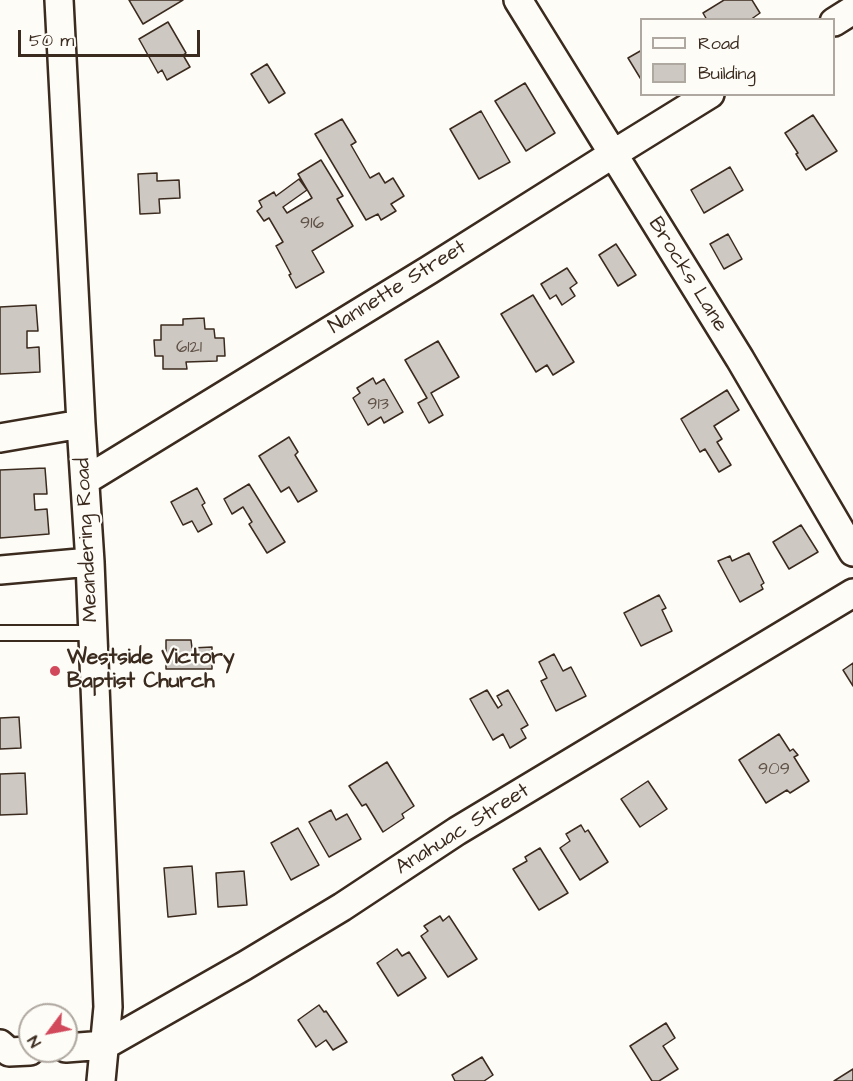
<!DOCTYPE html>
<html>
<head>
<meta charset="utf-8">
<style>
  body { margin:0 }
  #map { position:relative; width:853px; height:1081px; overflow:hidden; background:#fdfcf7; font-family:"Architects Daughter",sans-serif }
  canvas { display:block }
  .legend { position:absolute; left:640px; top:18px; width:195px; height:78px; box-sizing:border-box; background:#fdfcf7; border:2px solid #afa8a0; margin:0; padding:8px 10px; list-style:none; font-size:18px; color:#3b2a1e }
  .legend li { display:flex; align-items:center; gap:12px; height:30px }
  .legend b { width:30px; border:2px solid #afa8a0 }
  .north { position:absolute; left:18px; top:1003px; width:60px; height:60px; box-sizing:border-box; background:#fdfcf7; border:2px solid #afa8a0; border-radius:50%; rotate:238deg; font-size:16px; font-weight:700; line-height:24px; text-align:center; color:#3b2a1e }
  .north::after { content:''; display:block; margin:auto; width:21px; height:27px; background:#d1495b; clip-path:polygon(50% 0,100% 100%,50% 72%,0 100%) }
  .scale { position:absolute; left:18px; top:30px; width:182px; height:27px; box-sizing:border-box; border:3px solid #3b2a1e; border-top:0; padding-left:8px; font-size:18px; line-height:21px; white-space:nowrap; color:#3b2a1e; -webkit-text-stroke:4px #fdfcf7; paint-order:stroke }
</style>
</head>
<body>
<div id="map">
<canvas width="853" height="1081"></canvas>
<ul class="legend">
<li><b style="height:8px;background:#fdfcf7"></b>Road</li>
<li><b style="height:16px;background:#cdc8c2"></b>Building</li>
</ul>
<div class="north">N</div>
<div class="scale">50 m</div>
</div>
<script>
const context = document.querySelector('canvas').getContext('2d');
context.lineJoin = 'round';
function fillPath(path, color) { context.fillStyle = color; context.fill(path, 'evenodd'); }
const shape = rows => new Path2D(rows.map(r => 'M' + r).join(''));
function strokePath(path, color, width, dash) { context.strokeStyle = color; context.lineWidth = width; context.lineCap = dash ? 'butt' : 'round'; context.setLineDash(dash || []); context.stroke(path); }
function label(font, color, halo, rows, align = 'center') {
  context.font = font + ' "Architects Daughter",sans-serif'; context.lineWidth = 4.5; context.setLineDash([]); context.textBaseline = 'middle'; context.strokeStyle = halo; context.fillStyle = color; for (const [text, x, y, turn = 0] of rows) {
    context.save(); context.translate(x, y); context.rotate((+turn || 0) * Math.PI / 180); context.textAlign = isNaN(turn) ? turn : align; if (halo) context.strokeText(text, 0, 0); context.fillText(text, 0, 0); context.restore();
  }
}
const building = shape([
  [129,0,183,0,143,24,129,0],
  [724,0,752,0,760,13,750,20,707,20,703,13,724,0],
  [168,22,186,53,183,55,190,67,167,80,162,70,158,73,139,39,168,22],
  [642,50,642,81,628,58,642,50],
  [267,64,285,93,269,103,251,74,267,64],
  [525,83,555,133,526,151,495,101,525,83],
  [481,111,510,162,479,179,450,129,481,111],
  [813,115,837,151,806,170,796,154,798,153,785,133,813,115],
  [342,119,356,142,351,145,370,178,379,173,385,183,393,178,404,196,391,204,396,211,381,220,378,214,366,220,315,134,342,119],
  [321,160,343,196,337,199,353,226,312,251,324,272,296,288,289,275,291,274,276,246,283,242,269,218,264,221,257,211,262,207,259,201,274,192,276,196,299,179,307,190,283,207,287,213,312,198,298,174,321,160],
  [730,167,743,190,704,213,691,190,730,167],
  [157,173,157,181,179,180,180,198,159,199,160,213,140,214,138,174,157,173],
  [728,234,742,259,724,269,710,244,728,234],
  [616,244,636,275,618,286,599,255,616,244],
  [567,268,577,283,570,288,575,296,562,305,556,295,550,299,541,284,567,268],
  [533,295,574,362,553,375,547,365,536,372,501,314,533,295],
  [36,305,38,331,27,331,27,348,39,347,40,372,0,374,0,307,36,305],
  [204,318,205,329,214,329,215,338,224,338,225,356,217,356,217,361,186,362,187,369,163,369,163,356,155,356,154,340,161,340,161,325,183,325,183,319,204,318],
  [438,341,459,377,431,393,443,415,429,423,418,403,427,398,405,360,438,341],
  [373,378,376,384,384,379,403,412,384,423,381,417,368,425,353,398,360,393,357,388,373,378],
  [727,390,739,410,714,426,722,439,717,442,731,465,719,472,705,449,700,452,681,419,727,390],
  [289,437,298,452,295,455,317,491,298,502,289,487,281,492,259,456,289,437],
  [45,468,47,494,34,494,35,510,47,509,49,534,0,538,0,470,45,468],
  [249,484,285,542,267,553,249,524,252,522,243,507,232,514,224,499,249,484],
  [197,488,205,503,202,505,212,524,198,532,192,521,183,525,171,502,197,488],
  [801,525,818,552,789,569,773,542,801,525],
  [749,553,764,583,761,585,763,589,740,602,718,561,730,556,732,561,749,553],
  [659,595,666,608,662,610,672,631,641,646,624,613,659,595],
  [166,640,191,640,192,648,212,647,212,669,166,669,166,640],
  [554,654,563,671,571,667,586,696,556,711,541,681,547,678,539,662,554,654],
  [853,663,853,686,843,670,853,663],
  [487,690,498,708,502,705,497,696,508,690,528,725,521,729,526,738,510,748,503,734,493,740,470,699,487,690],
  [19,717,21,748,0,749,0,718,19,717],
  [779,734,790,751,793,749,798,755,794,757,809,781,790,793,787,790,766,803,739,760,779,734],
  [387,762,414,806,402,814,404,818,383,832,366,804,362,806,349,786,387,762],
  [25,773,27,814,0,815,0,774,25,773],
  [648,781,667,809,640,827,621,799,648,781],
  [331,810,336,820,347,814,361,839,329,857,309,822,331,810],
  [581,825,585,832,588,830,608,862,580,880,560,848,570,841,566,834,581,825],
  [298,828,319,865,291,880,271,843,298,828],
  [540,848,568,893,539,910,513,869,527,861,525,857,540,848],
  [192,866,196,914,168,917,164,868,192,866],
  [244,871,247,905,218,907,216,873,244,871],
  [440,916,443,921,449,916,477,959,448,977,421,936,428,931,424,926,440,916],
  [397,949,402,956,409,952,426,978,398,996,377,963,397,949],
  [319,1005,324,1012,326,1011,347,1042,333,1050,326,1040,316,1047,298,1020,319,1005],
  [666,1023,675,1038,663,1046,678,1069,659,1081,652,1081,630,1046,666,1023],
  [482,1057,493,1075,484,1081,455,1081,452,1075,482,1057],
  [853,1069,853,1081,834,1081,853,1069]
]);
fillPath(building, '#cdc8c2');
strokePath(building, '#3b2a1e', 1.5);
const service = shape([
  [0,633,93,633]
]);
const minor = shape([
  [59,0,81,424,90,562,108,1007,101,1081],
  [518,0,740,359,853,552],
  [834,22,853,10],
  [0,438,81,424],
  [86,480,429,270,613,154,710,94],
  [0,570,90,562],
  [0,1044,9,1052,30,1051],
  [66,1048,105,1045,244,966,342,907,457,831,853,593]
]);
strokePath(service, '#3b2a1e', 18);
strokePath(minor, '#3b2a1e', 32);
strokePath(service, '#fdfcf7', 14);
strokePath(minor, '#fdfcf7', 27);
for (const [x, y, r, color] of [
  [55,671,6,"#d1495b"]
]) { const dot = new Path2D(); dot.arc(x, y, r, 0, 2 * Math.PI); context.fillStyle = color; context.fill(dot); strokePath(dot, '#fdfcf7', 2); }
label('18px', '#605247', null, [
  ["916",312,224],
  ["6121",189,348],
  ["913",378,405],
  ["909",774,770]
]);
label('21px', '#3b2a1e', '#fdfcf7', [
  ["Brocks Lane",687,275,58],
  ["Nannette Street",398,288,-32],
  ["Meandering Road",88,540,-93],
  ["Anahuac Street",463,830,-32]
]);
label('bold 21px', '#3b2a1e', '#fdfcf7', [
  ["Westside Victory",67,659],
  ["Baptist Church",67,683]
], 'left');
</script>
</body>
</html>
